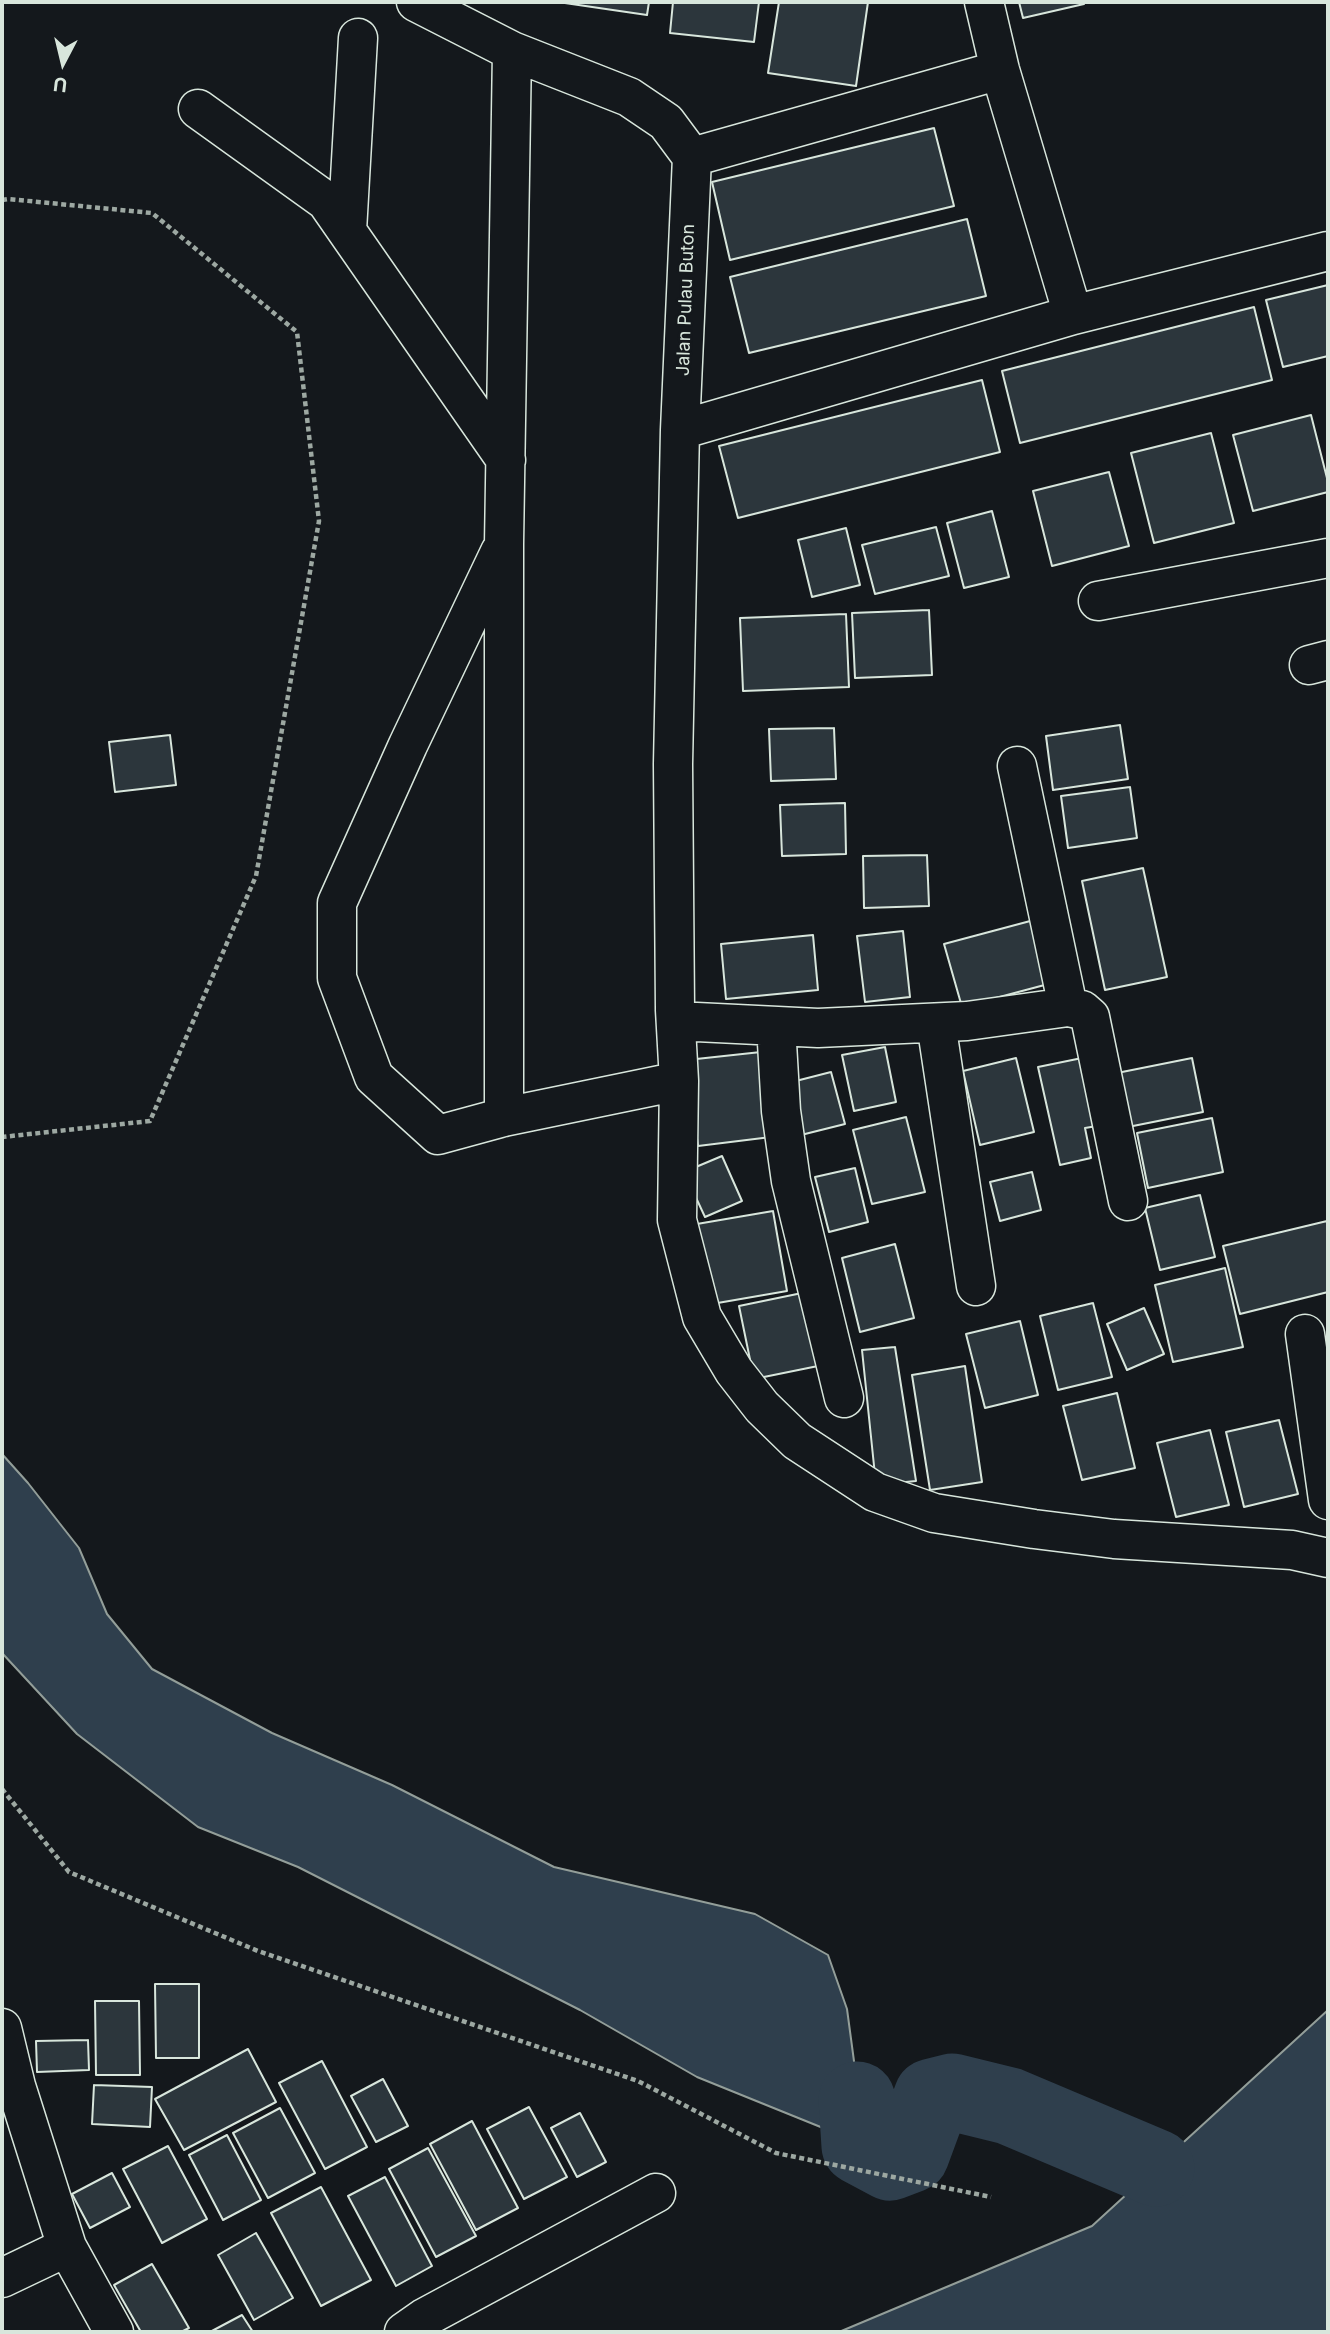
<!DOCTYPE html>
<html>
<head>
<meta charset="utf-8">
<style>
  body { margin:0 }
  #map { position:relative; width:1330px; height:2334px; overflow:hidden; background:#14181c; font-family:Inter,sans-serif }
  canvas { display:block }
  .frame { position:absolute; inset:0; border:4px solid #d8e6dc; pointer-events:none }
  .north { position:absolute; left:28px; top:28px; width:70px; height:70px; -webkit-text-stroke:5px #14181c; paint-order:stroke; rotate:187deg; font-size:19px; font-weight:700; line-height:28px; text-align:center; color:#d8e6dc }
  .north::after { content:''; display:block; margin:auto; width:24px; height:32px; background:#d8e6dc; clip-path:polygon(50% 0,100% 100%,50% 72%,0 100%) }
</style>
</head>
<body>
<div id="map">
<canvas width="1330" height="2334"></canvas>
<div class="frame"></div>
<div class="north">U</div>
</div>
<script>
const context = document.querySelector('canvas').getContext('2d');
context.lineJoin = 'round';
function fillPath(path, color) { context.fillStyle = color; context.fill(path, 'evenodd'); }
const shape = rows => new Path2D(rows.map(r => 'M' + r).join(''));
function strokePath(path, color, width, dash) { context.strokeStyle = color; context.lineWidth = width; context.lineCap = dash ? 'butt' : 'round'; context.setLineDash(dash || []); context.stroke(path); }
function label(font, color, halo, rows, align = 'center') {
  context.font = font + ' Inter,sans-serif'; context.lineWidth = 5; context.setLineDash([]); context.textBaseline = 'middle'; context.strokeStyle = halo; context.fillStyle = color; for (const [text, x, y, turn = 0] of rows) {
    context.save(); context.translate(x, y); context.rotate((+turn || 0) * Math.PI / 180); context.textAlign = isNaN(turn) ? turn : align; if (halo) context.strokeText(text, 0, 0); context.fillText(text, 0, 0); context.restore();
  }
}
const water = shape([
  [2,1454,28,1483,79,1548,107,1614,152,1669,272,1733,392,1785,554,1867,755,1914,828,1955,847,2009,858,2091,854,2119,828,2130,697,2077,580,2010,298,1867,198,1827,77,1734,2,1653,2,1454],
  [1328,2010,1328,2332,839,2332,1092,2226,1328,2010]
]);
fillPath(water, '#2f3f4d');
strokePath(water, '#939e99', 2);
strokePath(shape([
  [857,2100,860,2146,890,2162,911,2154,932,2097,952,2092,1009,2106,1156,2168]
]), '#2f3f4d', 77);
const building = shape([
  [558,2,649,2,647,15,558,2],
  [673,2,759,2,754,42,670,33,673,2],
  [779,2,868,2,856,86,768,73,779,2],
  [1019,2,1083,2,1084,4,1023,18,1019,2],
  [934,128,954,206,730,260,712,182,934,128],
  [967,219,986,296,749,353,730,277,967,219],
  [1328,285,1328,356,1283,367,1266,300,1328,285],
  [1254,307,1272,380,1020,443,1002,371,1254,307],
  [982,380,1000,452,738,518,719,446,982,380],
  [1311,415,1328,482,1328,492,1253,511,1233,435,1311,415],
  [1211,433,1234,523,1154,543,1131,453,1211,433],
  [1109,472,1129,546,1052,566,1033,491,1109,472],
  [992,511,1009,577,964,588,947,523,992,511],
  [936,527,949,576,875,594,862,545,936,527],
  [846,528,860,585,812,597,798,540,846,528],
  [929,610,932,675,855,678,852,613,929,610],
  [846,614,849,687,743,691,740,618,846,614],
  [1120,725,1128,779,1053,790,1046,736,1120,725],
  [834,728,836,779,771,781,769,729,834,728],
  [170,735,176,785,115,792,109,742,170,735],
  [1130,787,1137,838,1068,848,1061,796,1130,787],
  [845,803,846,854,782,856,780,805,845,803],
  [927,855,929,906,864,908,863,856,927,855],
  [1143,868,1167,977,1105,990,1082,881,1143,868],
  [1034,920,1052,983,962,1007,944,944,1034,920],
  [903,931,910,997,865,1002,857,936,903,931],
  [813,935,818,990,726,999,721,944,813,935],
  [885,1047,896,1102,854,1111,842,1055,885,1047],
  [761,1052,771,1137,698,1146,687,1060,761,1052],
  [1016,1058,1034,1132,980,1145,963,1071,1016,1058],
  [1082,1058,1097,1126,1085,1128,1091,1158,1060,1165,1038,1067,1082,1058],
  [1192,1058,1203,1112,1128,1127,1117,1073,1192,1058],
  [831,1072,845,1124,801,1135,788,1083,831,1072],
  [906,1117,925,1192,872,1204,853,1130,906,1117],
  [1212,1118,1223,1172,1148,1188,1137,1133,1212,1118],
  [722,1156,742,1201,705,1217,684,1172,722,1156],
  [855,1168,868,1222,829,1232,815,1177,855,1168],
  [1032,1172,1041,1210,1000,1221,990,1182,1032,1172],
  [1200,1195,1215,1257,1160,1270,1145,1208,1200,1195],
  [773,1211,787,1291,706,1305,691,1225,773,1211],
  [1327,1221,1328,1292,1240,1314,1223,1246,1327,1221],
  [895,1244,914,1318,860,1332,842,1258,895,1244],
  [1225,1268,1243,1347,1173,1362,1155,1285,1225,1268],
  [802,1293,818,1366,754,1379,739,1306,802,1293],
  [1093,1303,1112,1377,1058,1390,1040,1316,1093,1303],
  [1144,1308,1164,1354,1127,1370,1107,1324,1144,1308],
  [1020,1321,1038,1395,985,1408,966,1334,1020,1321],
  [895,1347,916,1481,876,1485,862,1350,895,1347],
  [965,1366,982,1482,930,1490,912,1375,965,1366],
  [1117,1393,1135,1468,1082,1480,1063,1406,1117,1393],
  [1279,1420,1298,1494,1244,1507,1226,1432,1279,1420],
  [1210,1430,1229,1505,1176,1517,1157,1443,1210,1430],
  [155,1984,199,1984,199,2058,156,2058,155,1984],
  [95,2001,139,2001,140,2075,96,2075,95,2001],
  [88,2040,89,2070,37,2072,36,2041,88,2040],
  [248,2049,276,2102,184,2150,155,2099,248,2049],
  [322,2061,367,2147,325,2169,279,2083,322,2061],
  [383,2079,408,2126,376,2142,351,2096,383,2079],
  [94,2085,152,2087,150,2127,92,2124,94,2085],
  [529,2107,567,2177,524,2199,487,2129,529,2107],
  [280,2108,315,2173,268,2198,233,2133,280,2108],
  [580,2113,606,2162,577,2177,551,2128,580,2113],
  [472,2121,518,2208,476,2230,430,2144,472,2121],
  [227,2135,261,2200,223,2220,189,2155,227,2135],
  [168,2146,207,2219,162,2243,123,2169,168,2146],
  [428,2148,476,2236,436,2257,389,2169,428,2148],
  [112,2173,130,2207,90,2228,72,2194,112,2173],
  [385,2177,432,2266,396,2286,348,2196,385,2177],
  [321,2187,371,2280,321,2306,271,2213,321,2187],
  [256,2233,293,2298,254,2320,218,2255,256,2233],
  [152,2264,189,2328,181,2332,141,2332,114,2285,152,2264],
  [242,2315,253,2332,210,2332,242,2315]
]);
fillPath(building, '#2c363c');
strokePath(building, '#d8e6dc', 2);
const minor = shape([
  [416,2,512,51,629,97,666,122,692,157,680,430,673,764,675,1010,679,1081,677,1220,702,1317,734,1371,762,1407,797,1441,875,1492,934,1513,1034,1529,1114,1539,1292,1550,1328,1558],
  [984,2,1000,70,1073,315],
  [198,109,326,201,506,460],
  [692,157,1000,70],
  [347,231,358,38],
  [680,430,1073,315,1328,251],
  [500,552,408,745,337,903,337,978,374,1077,438,1135,504,1117,679,1081],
  [1098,601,1328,558],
  [1309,665,1328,660],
  [1017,766,1068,1007],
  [676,1021,818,1028,967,1021,1068,1007,1082,1010,1090,1017,1128,1201],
  [936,1023,976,1286],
  [776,1026,781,1111,791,1181,844,1398],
  [504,1117,504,544,512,51],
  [1305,1334,1328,1500],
  [2,2028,16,2086,67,2247,114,2332],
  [2,2278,67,2247],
  [404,2332,424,2318,656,2193]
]);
strokePath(minor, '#d8e6dc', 41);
strokePath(shape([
  [2,200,8,199,152,213,297,332,319,521,256,876,150,1121,2,1137],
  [2,1789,69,1872,258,1951,638,2081,776,2153,991,2197]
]), '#9da8a2', 4.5, [5, 3.5]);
strokePath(minor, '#14181c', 38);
label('18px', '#d8e6dc', '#14181c', [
  ["Jalan Pulau Buton",686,300,-88]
]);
</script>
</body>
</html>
